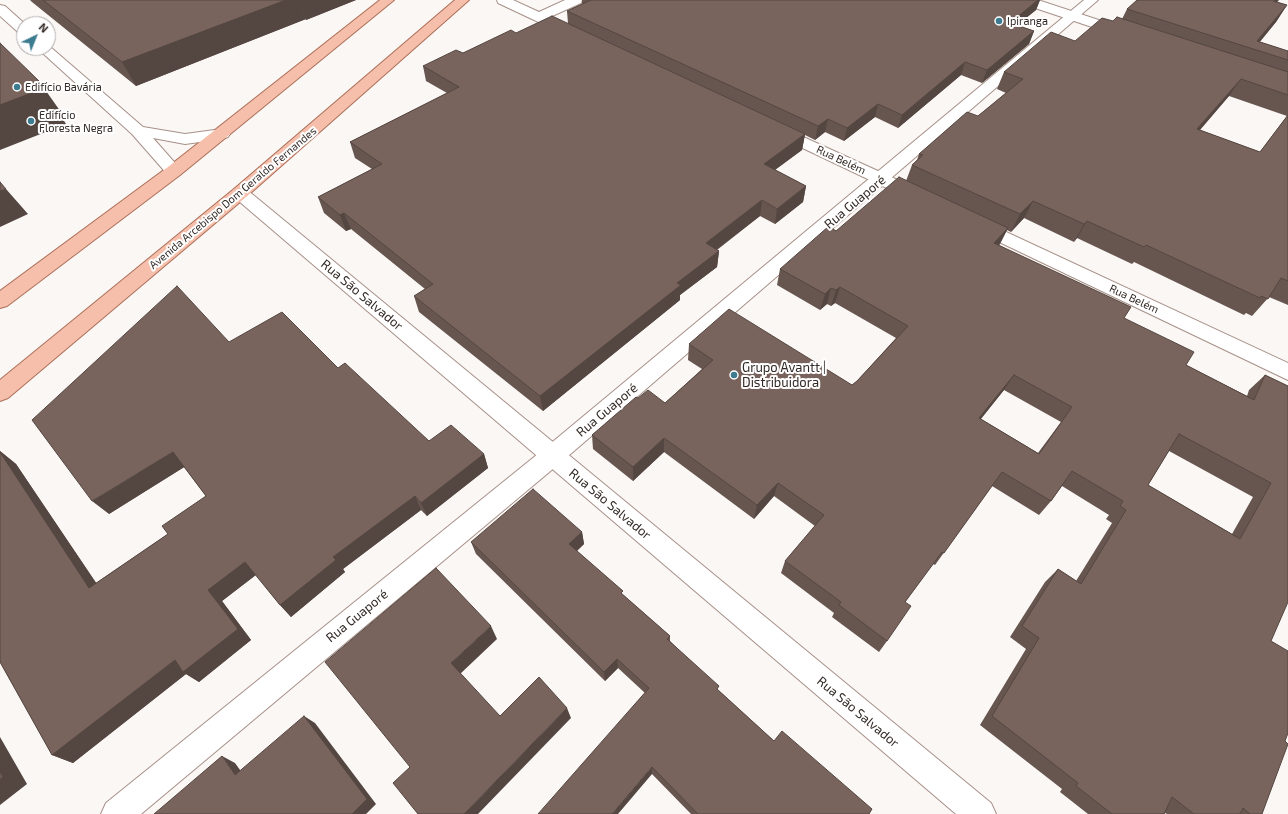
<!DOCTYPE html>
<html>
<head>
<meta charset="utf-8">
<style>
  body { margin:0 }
  #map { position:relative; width:1288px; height:814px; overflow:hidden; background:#fbf7f5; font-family:"Exo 2",sans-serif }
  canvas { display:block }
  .north { position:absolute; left:16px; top:16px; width:40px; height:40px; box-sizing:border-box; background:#fff; border:1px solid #ada9a8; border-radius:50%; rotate:43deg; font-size:11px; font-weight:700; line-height:16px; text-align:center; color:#312925 }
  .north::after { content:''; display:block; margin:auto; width:14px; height:18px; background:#3d7c90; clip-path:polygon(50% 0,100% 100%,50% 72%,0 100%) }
</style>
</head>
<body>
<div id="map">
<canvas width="1288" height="814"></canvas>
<div class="north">N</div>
</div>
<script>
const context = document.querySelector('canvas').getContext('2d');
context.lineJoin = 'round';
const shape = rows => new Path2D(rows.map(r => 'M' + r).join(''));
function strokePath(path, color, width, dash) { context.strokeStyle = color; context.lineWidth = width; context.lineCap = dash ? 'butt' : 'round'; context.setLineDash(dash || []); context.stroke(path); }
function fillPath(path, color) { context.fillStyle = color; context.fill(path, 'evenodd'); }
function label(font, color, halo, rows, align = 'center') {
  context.font = font + ' "Exo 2",sans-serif'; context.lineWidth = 4; context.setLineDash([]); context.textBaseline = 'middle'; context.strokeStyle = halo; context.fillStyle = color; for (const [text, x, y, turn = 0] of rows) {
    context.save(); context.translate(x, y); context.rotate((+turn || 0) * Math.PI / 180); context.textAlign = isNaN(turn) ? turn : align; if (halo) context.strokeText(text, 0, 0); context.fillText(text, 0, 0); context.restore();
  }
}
const street = shape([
  [497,0,513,0,539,12,565,0,582,0,581,3,550,17,576,29,578,32,576,35,566,35,498,3,497,0],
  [1019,0,1038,0,1129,30,1131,33,1129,36,1124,37,1119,36,1020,3,1019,0],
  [0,5,5,6,25,24,24,34,19,33,0,16,0,5],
  [48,45,143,127,185,134,222,129,228,131,230,134,228,137,222,139,185,144,153,138,182,171,180,175,174,176,168,175,132,134,37,48,48,48,48,45],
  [777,125,924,192,927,196,924,200,918,201,912,200,771,133,769,130,771,127,777,125],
  [240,188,246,189,991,803,996,814,956,814,234,197,231,193,234,189,240,188],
  [976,218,1288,363,1288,380,970,228,967,224,970,220,976,218]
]);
const secondary = shape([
  [1084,0,1098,0,560,463,141,814,101,814,106,803,544,449,1084,0]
]);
const primary = shape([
  [380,0,394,0,180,175,7,306,0,308,0,291,168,167,380,0],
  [455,0,469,0,246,197,8,398,0,401,0,380,234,189,455,0]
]);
strokePath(street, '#a79189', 2);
strokePath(secondary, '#a79189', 2);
strokePath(primary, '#ac6f58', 2);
fillPath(street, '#fff');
fillPath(secondary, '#fff');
fillPath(primary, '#f5bfab');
fillPath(shape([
  [30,0,356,0,306,20,306,19,136,86,32,2],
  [582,0,1040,0,1036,10,1017,25,1034,31,1029,44,982,83,961,75,898,128,875,117,844,141,825,132,815,140,805,135,802,150,775,170,806,186,803,202,775,224,760,216,717,250,719,251,717,267,680,295,680,300,543,411,419,312,414,296,425,289,351,229,346,231,324,213,318,197,372,169,355,158,350,142,447,93,426,81,423,66,463,53,516,33,568,24,567,11,582,4],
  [1277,2,1287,5,1276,22,1260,42,1288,51,1288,305,1269,297,1252,316,1246,313,1244,315,1134,262,1132,264,1077,238,1074,242,1024,218,1011,232,1007,230,999,245,1124,318,1186,365,1247,396,1249,390,1265,375,1288,386,1271,641,1285,741,1262,814,1167,814,1165,813,1164,814,1088,814,1060,792,1062,789,980,725,1026,649,1010,637,1045,582,1058,569,1076,581,1112,523,1106,519,1109,515,1062,486,1051,501,1039,515,992,486,935,565,933,564,905,602,887,641,879,652,832,617,834,613,781,573,785,561,815,526,774,496,754,519,664,452,633,481,593,449,592,435,638,398,665,403,702,369,688,360,689,344,852,385,857,381,896,338,835,303,831,306,827,304,820,310,777,285,780,269,836,231,906,181,912,165,917,160,919,154,978,116,1006,93,997,89,1004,72,1075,41,1113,21,1122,19,1127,9],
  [1229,96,1287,116,1260,152,1200,130],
  [1004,390,1061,422,1038,453,981,419],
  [1169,451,1253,497,1232,534,1148,485],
  [229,342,338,368,429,441,484,454,488,468,427,516,421,510,343,569,345,572,291,617,280,605,256,575,222,601,251,640,199,682,186,674,73,763,52,755,0,662,0,451,16,464,96,583,168,534,206,496,184,467,109,514],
  [582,532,584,544,577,551,623,595,670,636,670,641,718,690,774,741,869,814,691,814,652,774,645,693,618,668,605,681,476,554,471,542]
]), '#675650');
fillPath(shape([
  [286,0,299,0,306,19,136,86,122,62],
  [299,0,356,0,306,20],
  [1038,0,1040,0,1036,10,1005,35,1010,23],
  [1275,0,1279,0,1263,18],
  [1287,5,1276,22,1253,49,1257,41],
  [1034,31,1029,44,982,83,987,70],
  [965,62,961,75,898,128,902,115],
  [1241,79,1229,96,1186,146,1197,129],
  [39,81,63,115,61,116,66,124,0,150,0,105,35,82],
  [878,104,875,117,844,141,847,128],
  [828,119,825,132,815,140,818,126],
  [805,134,802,150,761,180,764,164],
  [806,186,803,202,775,224,777,209],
  [6,189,28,214,0,227,0,191],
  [762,200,760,216,704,259,706,243],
  [1033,201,1024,218,1011,232,1020,214],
  [344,213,351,229,346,231,340,215],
  [1087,221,1077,238,1074,242,1084,224],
  [1008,228,1000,244,986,258,994,243],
  [719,251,717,267,680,295,680,300,543,411,540,396,677,283],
  [840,287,835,303,831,306,836,290],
  [831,288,827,304,820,310,825,294],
  [1014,375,1004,390,970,432,979,418],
  [664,438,664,452,633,481,633,467],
  [0,451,16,464,107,599,89,588,0,452],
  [173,452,186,466,109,514,92,501],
  [484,454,488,468,427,516,421,503],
  [778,483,774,496,754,519,757,505],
  [415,496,421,510,343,569,345,572,291,617,280,605,333,557],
  [582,532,584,544,571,556,569,544],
  [245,562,257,574,222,601,251,640,199,682,186,674,73,763,52,755,175,660,208,590],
  [491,626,497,639,459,675,451,663],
  [617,659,618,668,605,681,604,672],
  [567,708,571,718,478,814,464,814],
  [304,716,315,723,376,804,366,814,352,814],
  [0,737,27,784,0,805],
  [222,756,235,763,248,781,235,775],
  [652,767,652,774,618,814,612,814]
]), '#544641');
const building = shape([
  [43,0,286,0,122,62,43,0],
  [591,0,1038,0,1010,23,1034,31,987,70,965,62,902,115,878,104,847,128,828,119,818,126,567,11,591,0],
  [1137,0,1275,0,1273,1,1287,5,1257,41,1288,51,1288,60,1127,9,1137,0],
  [552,16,805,134,764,164,806,186,777,209,762,200,706,243,719,251,677,283,681,285,540,396,414,296,433,284,344,213,340,215,318,197,382,164,350,142,459,87,423,66,456,50,463,53,511,30,516,33,552,16],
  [1117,17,1288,72,1288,95,1241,79,1197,129,1260,152,1288,115,1288,281,1281,278,1268,299,1261,296,1260,298,1146,245,1144,247,1087,221,1084,224,1033,201,1020,214,912,165,923,155,919,154,967,112,978,116,1023,79,1004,72,1051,32,1075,41,1102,18,1113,21,1117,17],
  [0,43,39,81,35,82,42,89,0,105,0,43],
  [899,177,1008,228,994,243,1131,307,1124,318,1194,352,1186,365,1254,400,1265,375,1288,386,1288,602,1271,641,1288,651,1288,733,1285,741,1288,744,1262,814,1250,814,1243,808,1240,814,1194,814,1172,797,1164,814,1112,814,1076,786,1078,783,992,716,1039,638,1022,626,1058,569,1081,584,1126,510,1120,506,1123,501,1072,471,1051,501,1002,472,944,553,942,552,905,602,911,606,887,641,839,605,841,602,785,561,824,515,778,483,757,505,664,438,633,467,592,435,636,397,638,398,648,390,665,403,713,360,689,344,729,309,852,385,857,381,908,326,840,287,836,290,831,288,825,294,780,269,829,226,836,231,899,177],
  [1014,375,1072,407,1039,454,979,418,1014,375],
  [1179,434,1271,483,1240,539,1148,485,1179,434],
  [0,182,6,189,0,191,0,182],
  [177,286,229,342,282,312,338,368,345,363,429,441,451,425,484,454,421,503,415,496,333,557,336,560,280,605,245,562,208,590,238,629,183,672,175,660,52,755,0,662,0,452,89,588,168,534,162,526,206,496,173,452,92,501,32,420,177,286],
  [533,489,582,532,569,544,623,591,621,593,670,636,667,639,719,686,717,689,774,741,782,731,872,809,869,814,698,814,652,767,612,814,538,814,649,688,617,659,604,672,471,542,533,489],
  [436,568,491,626,451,663,500,716,539,677,567,708,464,814,418,814,393,783,410,767,325,662,436,568],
  [304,716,367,799,352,814,154,814,222,756,235,775,304,716],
  [0,771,3,777,0,780,0,771]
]);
fillPath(building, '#78645d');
strokePath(building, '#544641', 1);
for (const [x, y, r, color] of [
  [999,21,4,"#3d7c90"],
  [17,87,4,"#3d7c90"],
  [31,121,4,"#3d7c90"],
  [734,375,4,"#3d7c90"]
]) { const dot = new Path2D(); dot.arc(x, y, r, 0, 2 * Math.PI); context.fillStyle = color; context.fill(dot); strokePath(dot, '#fff', 1.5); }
label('11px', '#312925', '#fff', [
  ["Ipiranga",1007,21],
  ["Edifício Bavária",25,87],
  ["Edifício",39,115],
  ["Floresta Negra",39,128]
], 'left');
label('11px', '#312925', '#fff', [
  ["Rua Belém",841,160,25],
  ["Avenida Arcebispo Dom Geraldo Fernandes",233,198,-40],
  ["Rua Belém",1134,299,25]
]);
label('13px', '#312925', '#fff', [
  ["Rua Guaporé",855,202,-40],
  ["Rua São Salvador",362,295,40],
  ["Rua Guaporé",607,410,-40],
  ["Rua São Salvador",610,504,40],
  ["Rua Guaporé",357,616,-39],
  ["Rua São Salvador",858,712,40]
]);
label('13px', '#312925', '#fff', [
  ["Grupo Avantt |",742,368],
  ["Distribuidora",742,383]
], 'left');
</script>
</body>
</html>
